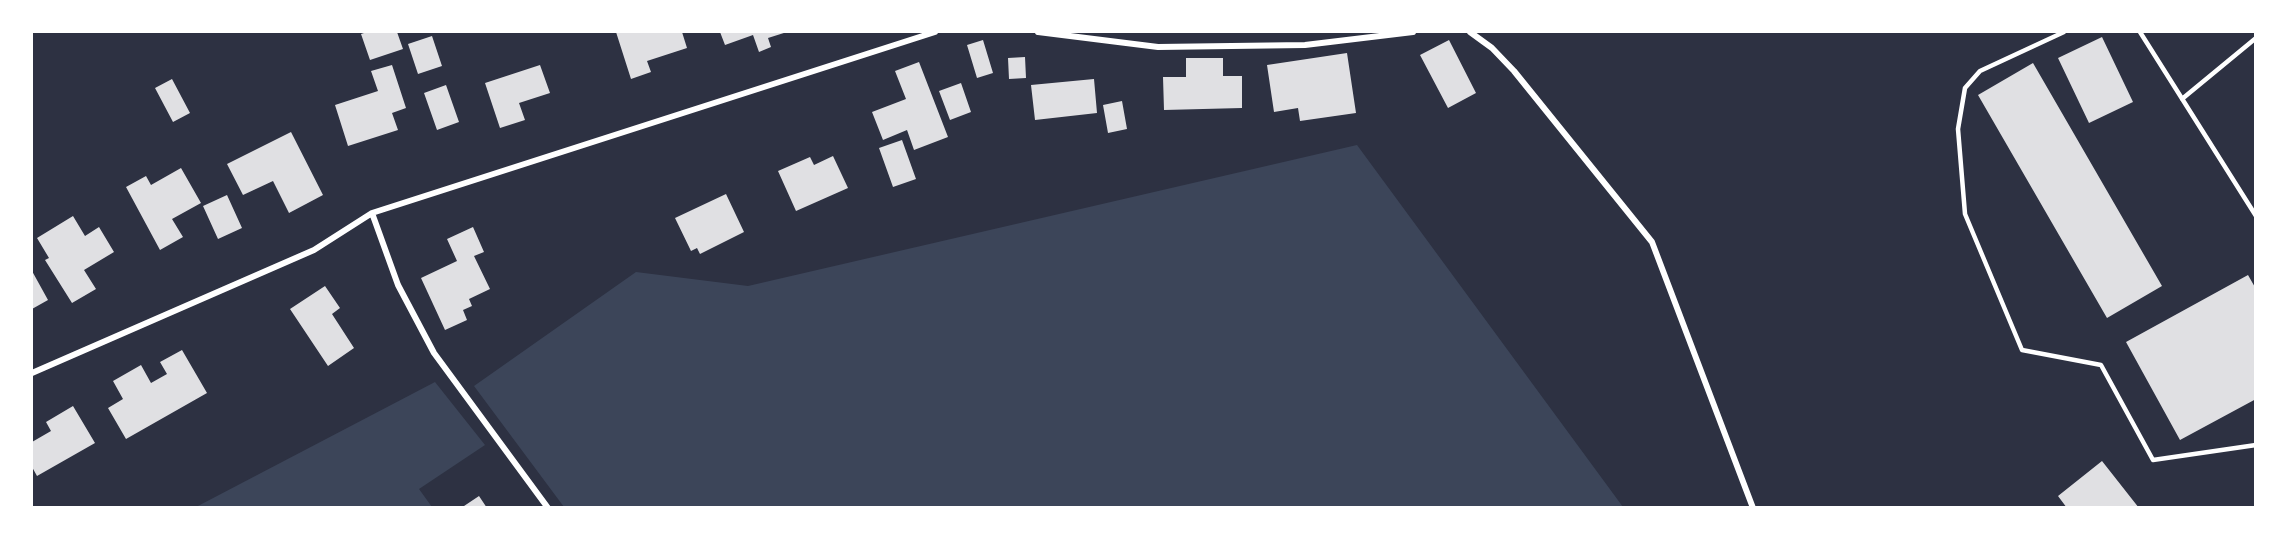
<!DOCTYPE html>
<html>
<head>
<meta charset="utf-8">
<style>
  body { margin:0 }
  #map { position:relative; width:2287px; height:539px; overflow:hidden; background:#2d3142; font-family:Inter,sans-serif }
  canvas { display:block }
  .frame { position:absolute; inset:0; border:33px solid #fff; pointer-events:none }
</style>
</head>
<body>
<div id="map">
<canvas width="2287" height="539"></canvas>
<div class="frame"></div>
</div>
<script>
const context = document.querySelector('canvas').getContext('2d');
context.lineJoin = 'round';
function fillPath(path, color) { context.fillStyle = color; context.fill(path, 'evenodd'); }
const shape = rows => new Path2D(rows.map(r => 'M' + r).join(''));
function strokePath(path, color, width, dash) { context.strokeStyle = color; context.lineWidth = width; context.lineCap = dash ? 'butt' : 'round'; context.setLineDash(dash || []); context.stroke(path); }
fillPath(shape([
  [1357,145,1623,507,564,507,474,386,636,272,748,286],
  [435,382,485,445,419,489,432,507,196,507]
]), '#3c4559');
fillPath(shape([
  [367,32,397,32,403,49,370,60,361,34],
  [616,32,682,32,687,48,647,61,651,72,631,79],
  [720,32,787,32,768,38,771,47,759,52,753,35,725,45],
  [432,36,442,66,418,74,408,44],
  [2102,37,2133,102,2089,123,2058,58],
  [983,40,993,73,977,78,967,45],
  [1449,40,1476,93,1448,108,1420,55],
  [1347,53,1356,113,1300,121,1298,108,1274,112,1267,65],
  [1025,57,1026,78,1009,79,1008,58],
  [1186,58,1223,58,1223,76,1242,76,1242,108,1164,110,1163,77,1186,77],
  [919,62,948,137,914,150,907,130,883,140,872,112,906,99,895,71],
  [2033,63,2162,286,2107,318,1978,95],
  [392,65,406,108,392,113,398,130,348,146,335,105,378,91,371,71],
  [540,65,550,93,519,103,525,120,500,128,485,83],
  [172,79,190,113,173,122,155,88],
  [1094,79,1097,113,1035,120,1031,85],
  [961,83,971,112,950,120,939,91],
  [446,85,459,122,437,130,424,93],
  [1122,101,1127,129,1108,133,1103,105],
  [291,132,323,195,289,213,273,181,243,195,227,164],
  [902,140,916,179,893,187,879,148],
  [833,156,848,188,796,211,778,171,810,157,814,165],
  [181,168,201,203,172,219,183,237,160,250,126,187,146,176,151,185],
  [726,194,744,232,700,254,697,248,691,251,675,218],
  [227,195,242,228,218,239,203,206],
  [73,216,85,236,99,227,114,252,84,270,96,289,72,303,45,260,49,258,37,238],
  [473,227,484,252,474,256,490,289,469,299,472,306,463,310,467,320,445,330,421,278,457,261,447,239],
  [32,271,48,300,32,309],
  [2248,275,2256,289,2256,399,2180,440,2126,342],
  [325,286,340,308,332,314,354,348,328,366,290,309],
  [182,350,207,393,126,439,108,408,123,399,113,381,141,365,151,383,167,374,160,362],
  [73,406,95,443,37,476,32,467,32,442,51,431,46,422],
  [2102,461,2139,508,2067,508,2058,496],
  [479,496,487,508,461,508]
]), '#e0e0e3');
strokePath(shape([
  [2064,32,1980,71,1965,88,1958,129,1965,214,2022,350,2101,365,2153,460,2256,445],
  [2140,32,2256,216],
  [2182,99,2256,38]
]), '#fff', 4.5);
strokePath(shape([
  [1038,32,1158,47,1305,45,1413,32],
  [1470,32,1492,48,1514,71,1652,242,1753,508],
  [372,213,398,285,434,353,548,508],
  [32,373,314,250,372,213,935,32]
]), '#fff', 6);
</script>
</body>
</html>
